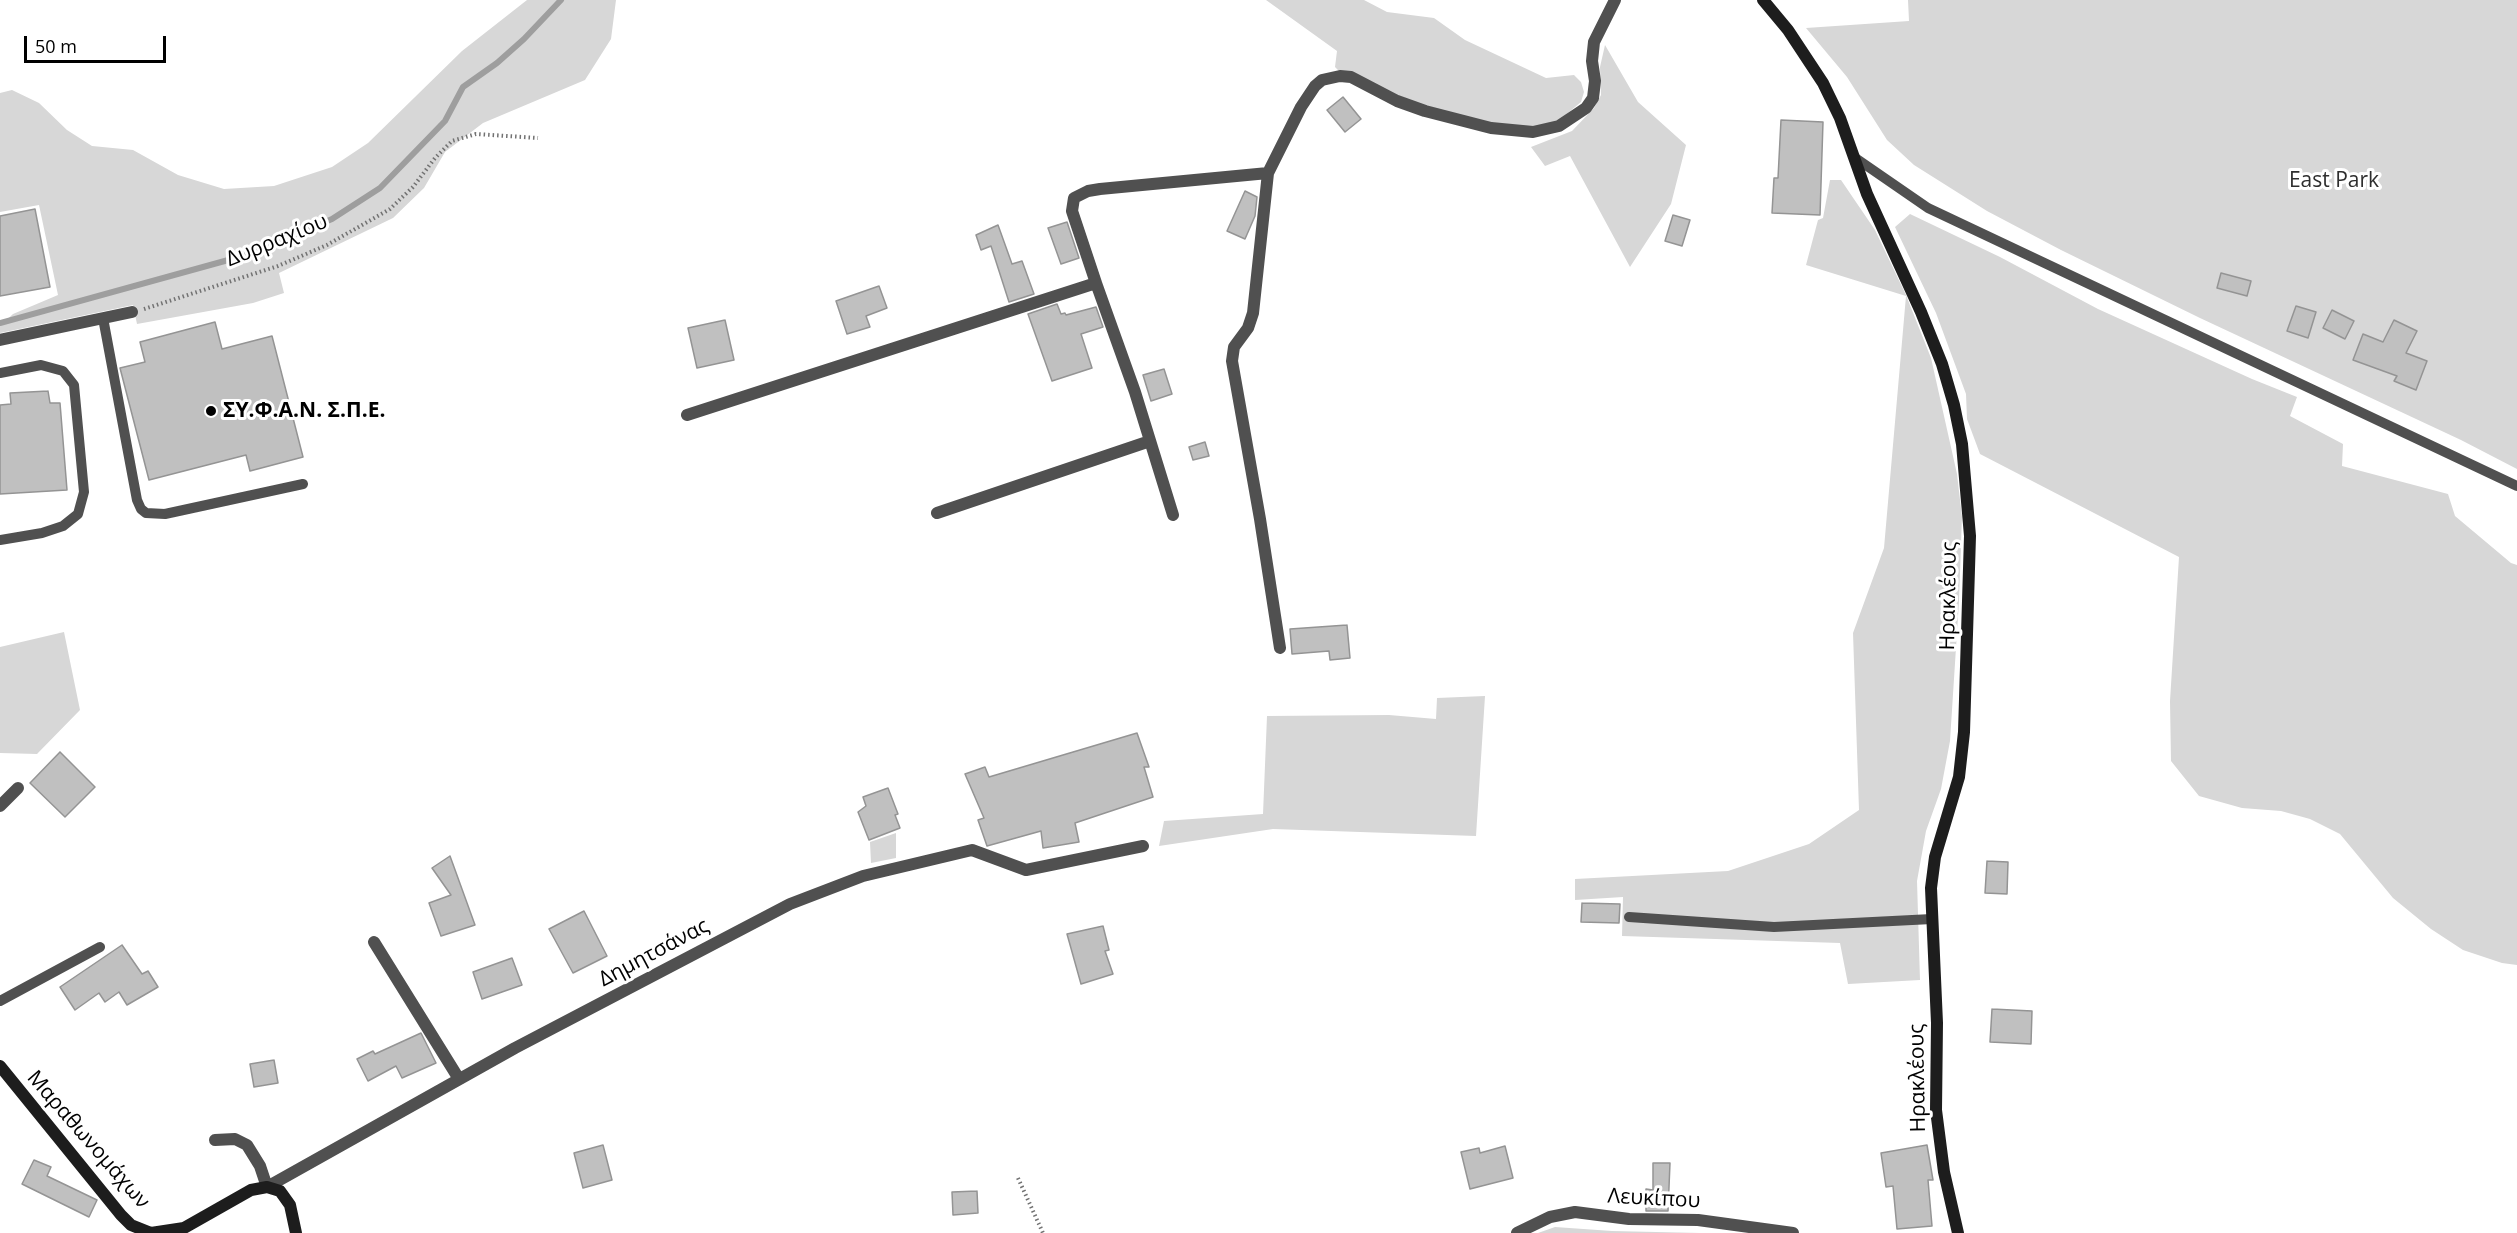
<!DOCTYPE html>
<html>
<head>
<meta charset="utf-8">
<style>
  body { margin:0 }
  #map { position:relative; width:2517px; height:1233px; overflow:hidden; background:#fff; font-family:"Open Sans",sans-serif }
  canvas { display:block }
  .scale { position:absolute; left:24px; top:36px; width:142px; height:27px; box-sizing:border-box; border:3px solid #000; border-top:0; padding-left:8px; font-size:18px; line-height:21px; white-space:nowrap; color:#000; -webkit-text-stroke:4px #fff; paint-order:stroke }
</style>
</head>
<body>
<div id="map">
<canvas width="2517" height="1233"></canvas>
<div class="scale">50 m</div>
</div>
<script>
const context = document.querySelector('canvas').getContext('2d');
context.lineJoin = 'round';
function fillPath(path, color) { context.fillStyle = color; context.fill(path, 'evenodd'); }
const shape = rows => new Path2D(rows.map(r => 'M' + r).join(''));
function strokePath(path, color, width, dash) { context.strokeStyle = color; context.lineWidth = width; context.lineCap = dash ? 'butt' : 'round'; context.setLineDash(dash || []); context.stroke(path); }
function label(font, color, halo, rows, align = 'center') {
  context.font = font + ' "Open Sans",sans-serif'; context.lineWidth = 6; context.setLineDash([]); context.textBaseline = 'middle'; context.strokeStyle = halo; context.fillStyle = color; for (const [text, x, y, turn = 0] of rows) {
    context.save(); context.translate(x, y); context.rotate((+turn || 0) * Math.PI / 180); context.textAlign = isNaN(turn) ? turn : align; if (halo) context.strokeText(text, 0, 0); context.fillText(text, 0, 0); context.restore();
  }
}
fillPath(shape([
  [527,0,616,0,611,39,585,80,483,123,445,152,424,188,393,218,279,273,284,293,253,303,137,324,133,305,0,333,0,326,13,314,58,295,39,205,0,212,0,93,12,90,39,103,67,130,92,146,133,150,178,175,224,189,274,186,332,167,368,143,462,51],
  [1266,0,1364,0,1387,12,1434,18,1465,40,1546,78,1574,75,1581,82,1584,92,1581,102,1557,122,1542,128,1499,125,1424,107,1340,72,1335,67,1337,51],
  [1908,0,2517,0,2517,469,2461,440,2200,318,2061,250,1987,211,1914,165,1887,140,1847,77,1806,28,1909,21],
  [1605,45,1638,102,1686,145,1671,204,1630,267,1570,156,1545,166,1531,147,1572,131,1594,108,1601,95,1600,67],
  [1830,180,1841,180,1875,230,1906,295,1931,358,1957,474,1962,517,1959,601,1950,741,1941,789,1926,831,1917,881,1920,980,1848,984,1840,943,1622,936,1623,897,1575,900,1575,879,1728,871,1809,844,1859,810,1853,633,1884,548,1906,296,1806,265,1818,220,1823,218],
  [1910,214,2000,257,2098,309,2252,379,2297,397,2290,416,2343,444,2342,466,2448,494,2455,516,2511,563,2517,565,2517,965,2502,963,2463,950,2431,929,2393,898,2340,834,2310,819,2281,811,2242,808,2199,796,2171,761,2170,701,2179,557,1980,454,1967,419,1966,394,1936,313,1895,227],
  [64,632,80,710,37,754,0,753,0,647],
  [1485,696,1476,836,1273,829,1159,846,1164,821,1263,814,1267,716,1389,715,1436,719,1437,698],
  [896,833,896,858,871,863,870,842],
  [1555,1227,1612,1231,1700,1233,1538,1233]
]), '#d7d7d7');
strokePath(shape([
  [0,323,250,254,332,219,380,188,445,121,463,87,497,63,524,39,561,0]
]), '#9e9e9e', 6);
const building = shape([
  [1343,97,1361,119,1345,132,1327,110,1343,97],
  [1781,120,1823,122,1820,215,1772,213,1774,178,1778,178,1781,120],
  [1245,191,1257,197,1255,216,1245,239,1227,231,1245,191],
  [35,209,50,287,0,296,0,216,35,209],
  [1673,215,1690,220,1682,246,1665,241,1673,215],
  [1067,222,1079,258,1061,264,1048,228,1067,222],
  [998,225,1012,264,1022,261,1034,294,1009,302,991,246,981,250,976,235,998,225],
  [2221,273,2251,281,2247,296,2217,288,2221,273],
  [879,286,887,308,866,316,870,327,847,334,836,301,879,286],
  [1057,304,1061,314,1065,313,1066,315,1096,307,1103,327,1081,334,1092,368,1052,381,1028,314,1057,304],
  [2296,306,2316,312,2308,338,2287,331,2296,306],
  [2332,310,2354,321,2345,339,2323,328,2332,310],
  [725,320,734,360,697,368,688,328,725,320],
  [2394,320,2417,331,2406,353,2427,361,2416,390,2394,381,2397,376,2353,360,2363,334,2383,342,2394,320],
  [215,322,222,349,272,336,303,457,250,471,246,455,149,480,120,368,145,362,140,342,215,322],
  [1164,369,1172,394,1151,401,1143,375,1164,369],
  [48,391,50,403,60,403,67,490,0,494,0,405,11,404,10,393,48,391],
  [1205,442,1209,456,1193,460,1189,447,1205,442],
  [1347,625,1350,658,1330,660,1329,651,1292,654,1290,629,1347,625],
  [1137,733,1149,767,1144,767,1153,797,1075,823,1079,842,1043,848,1041,831,987,846,978,820,984,818,965,774,985,767,989,777,1137,733],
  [60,752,95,787,65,817,30,783,60,752],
  [888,788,898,814,895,815,900,828,869,840,858,812,866,806,863,797,888,788],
  [450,856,475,925,441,936,429,903,451,895,432,868,450,856],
  [1987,861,2008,862,2007,894,1985,893,1987,861],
  [1582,903,1620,904,1619,923,1581,922,1582,903],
  [584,911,607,956,573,973,549,929,584,911],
  [1103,926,1109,950,1105,951,1113,974,1081,984,1067,934,1103,926],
  [122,945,142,974,148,971,158,987,127,1005,119,992,105,1002,99,993,75,1010,60,987,122,945],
  [512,958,522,985,482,999,473,972,512,958],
  [1992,1009,2032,1011,2031,1044,1990,1042,1992,1009],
  [421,1033,436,1063,402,1078,396,1066,368,1081,357,1059,373,1051,375,1054,421,1033],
  [274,1060,278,1083,254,1087,250,1064,274,1060],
  [603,1145,612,1180,583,1188,574,1153,603,1145],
  [1927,1145,1933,1180,1928,1180,1932,1226,1897,1229,1893,1186,1886,1187,1881,1153,1927,1145],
  [1505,1146,1513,1178,1470,1189,1461,1152,1479,1148,1480,1153,1505,1146],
  [34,1160,51,1167,47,1176,97,1200,89,1217,22,1184,34,1160],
  [1653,1163,1670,1163,1668,1211,1646,1211,1646,1189,1653,1190,1653,1163],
  [977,1191,978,1213,953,1215,952,1192,977,1191]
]);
fillPath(building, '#c0c0c0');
strokePath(building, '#949494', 1.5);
strokePath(shape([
  [144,309,278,266,327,245,390,209,413,187,435,158,452,141,476,134,538,138],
  [1018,1178,1043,1233]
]), '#727272', 4, [1.5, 3]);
strokePath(shape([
  [1854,157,1928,208,2517,486],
  [103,318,137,500,141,509,146,513,165,514,303,484],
  [0,373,41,365,63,371,74,385,84,492,78,514,63,526,42,533,0,540],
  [1629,917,1774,927,1932,919],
  [0,1001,100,947]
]), '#505050', 10);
strokePath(shape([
  [1268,173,1253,313,1248,328,1234,347,1232,361,1260,519,1280,648],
  [1096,283,1135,392,1173,515],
  [0,340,132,312],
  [687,415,1096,283,1072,211,1074,198,1088,191,1100,189,1268,173,1301,107,1315,86,1322,80,1340,76,1351,77,1397,101,1425,111,1491,128,1533,132,1559,126,1586,108,1593,98,1595,81,1592,61,1594,42,1615,0],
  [937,513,1150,441],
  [0,806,18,788],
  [374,942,459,1079],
  [215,1140,235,1139,247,1145,260,1166,267,1187,515,1048,790,904,863,876,972,850,1026,870,1143,846],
  [1517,1233,1550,1217,1575,1212,1629,1219,1698,1220,1793,1233]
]), '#505050', 12);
strokePath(shape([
  [1763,0,1788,30,1823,83,1840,118,1867,194,1921,312,1942,364,1954,405,1962,444,1970,536,1964,732,1959,777,1935,857,1931,888,1937,1023,1936,1110,1944,1172,1958,1233],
  [0,1066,121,1215,131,1225,151,1233],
  [151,1233,184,1228,251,1190,267,1187,280,1191,290,1205,296,1233]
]), '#1d1d1d', 12);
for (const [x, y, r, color] of [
  [211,411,6,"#000"]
]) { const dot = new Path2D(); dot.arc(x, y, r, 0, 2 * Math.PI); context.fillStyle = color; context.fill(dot); strokePath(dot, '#fff', 2); }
label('21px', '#2e2e2e', '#fff', [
  ["East Park",2334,181]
]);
label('21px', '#000', '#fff', [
  ["Δυρραχίου",277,241,-22],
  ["Ηρακλέους",1949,596,-89],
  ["Δημητσάνας",654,953,-28],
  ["Ηρακλέους",1918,1078,-91],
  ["Μαραθωνομάχων",88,1140,49],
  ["Λευκίπου",1654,1199,3]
]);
label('bold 21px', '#000', '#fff', [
  ["ΣΥ.Φ.Α.Ν. Σ.Π.Ε.",223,411]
], 'left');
</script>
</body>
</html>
